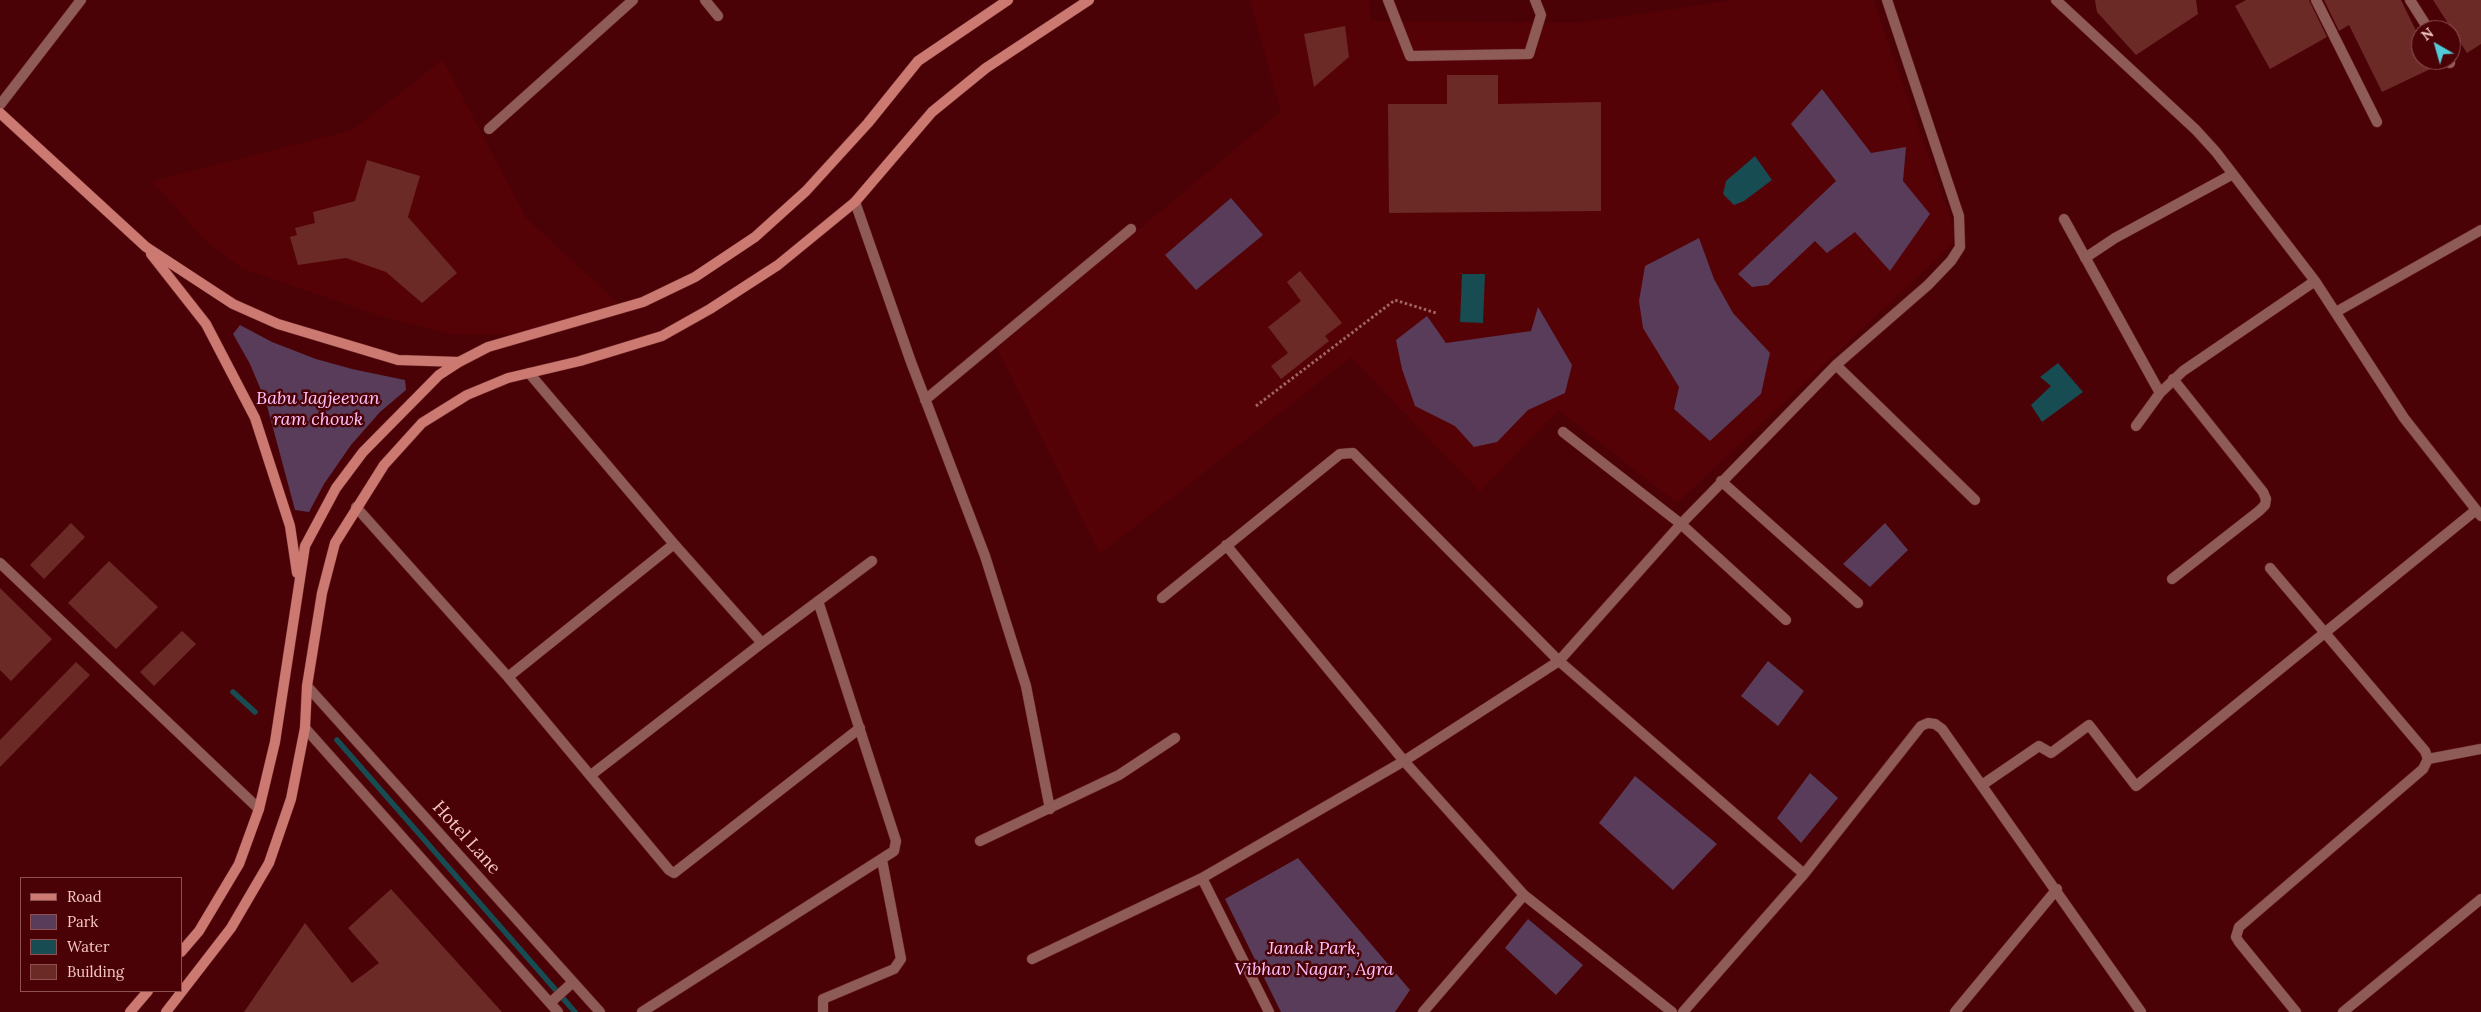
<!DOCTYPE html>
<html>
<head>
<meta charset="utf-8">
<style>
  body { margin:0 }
  #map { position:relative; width:2481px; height:1012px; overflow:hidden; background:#4b0206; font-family:Lora,serif }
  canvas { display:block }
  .legend { position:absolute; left:20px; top:877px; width:162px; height:115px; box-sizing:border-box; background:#4b0206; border:1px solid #8f5151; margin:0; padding:6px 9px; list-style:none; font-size:15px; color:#f4c7c2 }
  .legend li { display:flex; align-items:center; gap:10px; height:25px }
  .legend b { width:25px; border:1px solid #8f5151 }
  .north { position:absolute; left:2411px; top:20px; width:50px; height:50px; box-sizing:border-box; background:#4b0206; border:1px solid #8f5151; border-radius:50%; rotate:322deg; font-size:14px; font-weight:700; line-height:20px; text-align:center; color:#f4c7c2 }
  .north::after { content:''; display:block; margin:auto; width:18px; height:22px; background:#52cbd9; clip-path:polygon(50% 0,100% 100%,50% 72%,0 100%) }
</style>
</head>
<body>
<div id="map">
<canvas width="2481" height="1012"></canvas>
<ul class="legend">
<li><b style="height:6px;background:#cb7971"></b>Road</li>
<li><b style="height:14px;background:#583c59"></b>Park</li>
<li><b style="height:14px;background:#164c52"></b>Water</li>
<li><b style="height:14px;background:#6b2a26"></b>Building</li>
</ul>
<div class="north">N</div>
</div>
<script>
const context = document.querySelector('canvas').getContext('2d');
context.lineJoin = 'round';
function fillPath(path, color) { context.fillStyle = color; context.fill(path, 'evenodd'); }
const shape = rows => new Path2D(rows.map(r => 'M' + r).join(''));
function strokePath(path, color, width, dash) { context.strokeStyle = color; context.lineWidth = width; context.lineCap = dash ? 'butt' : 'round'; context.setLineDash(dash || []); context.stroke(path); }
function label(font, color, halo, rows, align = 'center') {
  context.font = font + ' Lora,serif'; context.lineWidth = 5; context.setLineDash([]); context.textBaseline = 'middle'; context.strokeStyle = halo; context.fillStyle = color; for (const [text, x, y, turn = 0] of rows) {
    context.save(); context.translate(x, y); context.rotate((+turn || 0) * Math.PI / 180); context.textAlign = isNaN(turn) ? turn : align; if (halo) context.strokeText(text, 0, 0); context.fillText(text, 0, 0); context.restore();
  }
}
fillPath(shape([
  [1250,0,1369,0,1371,21,1577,23,1735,0,1873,0,1955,231,1954,242,1677,503,1558,410,1480,492,1351,357,1100,554,997,348,1281,111],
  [443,60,526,218,618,303,514,335,452,334,380,316,241,268,206,241,152,181,352,130]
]), '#550207');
fillPath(shape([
  [1822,89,1871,153,1906,147,1903,181,1930,214,1890,271,1855,232,1827,253,1815,241,1768,285,1752,287,1738,274,1836,181,1791,124],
  [1231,198,1263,235,1196,290,1165,255],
  [1699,238,1714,279,1733,313,1770,353,1761,394,1710,441,1674,409,1679,387,1643,328,1639,301,1645,266],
  [1538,307,1572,365,1565,393,1528,410,1497,442,1474,447,1455,426,1415,406,1402,369,1396,340,1427,316,1446,343,1531,331],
  [240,325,272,342,316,359,352,369,405,380,406,390,380,412,351,445,324,484,309,512,295,510,266,402,250,364,233,334],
  [1885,523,1908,550,1870,587,1843,564],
  [1768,661,1804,691,1778,726,1741,696],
  [1810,773,1838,798,1801,843,1777,818],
  [1635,776,1717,844,1673,890,1599,823],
  [1298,858,1410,990,1395,1012,1281,1012,1225,899],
  [1528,919,1583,965,1556,995,1505,948]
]), '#583c59');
fillPath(shape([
  [1755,156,1772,180,1744,201,1734,205,1723,194,1726,181],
  [1462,274,1485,274,1483,323,1460,322],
  [2058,363,2083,392,2042,422,2031,405,2051,386,2040,377]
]), '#164c52');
strokePath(shape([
  [233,692,255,712],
  [337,740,575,1012]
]), '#164c52', 5.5);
fillPath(shape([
  [2095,0,2196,0,2198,14,2136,55,2097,12],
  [2246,0,2309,0,2327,37,2270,69,2235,6],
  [2324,0,2401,0,2421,41,2421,60,2442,60,2443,63,2382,92,2349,25,2339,31],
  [2433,0,2481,0,2481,44,2467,53],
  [1345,26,1349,57,1314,87,1304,34],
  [1447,75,1498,75,1498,104,1601,102,1601,211,1389,213,1388,104,1447,104],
  [367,160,420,176,408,217,457,273,422,303,386,272,346,258,298,265,290,237,297,235,295,228,315,223,313,212,355,201],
  [1300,271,1342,323,1325,336,1329,341,1281,379,1271,366,1288,353,1268,327,1301,301,1287,282],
  [71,523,85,537,44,579,30,565],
  [109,561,158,607,116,649,68,603],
  [0,588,52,639,11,681,0,670],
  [182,631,196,644,154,686,140,672],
  [76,662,90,675,0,767,0,740],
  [391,889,502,1012,244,1012,305,923,352,983,379,963,348,928]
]), '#6b2a26');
const lane = shape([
  [1388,0,1410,56,1529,54,1541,15,1535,0],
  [0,105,81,0],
  [0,563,259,809]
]);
const street = shape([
  [705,0,718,16],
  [2056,0,2196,130,2216,152,2315,281,2404,418,2481,516],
  [2316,0,2377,122],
  [2410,0,2429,30],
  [2449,60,2450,63],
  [489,129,633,0],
  [855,202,911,362,985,556,1026,686,1050,809],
  [2064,219,2160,393],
  [2085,258,2115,238,2233,174],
  [2336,312,2481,230],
  [1836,365,1975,500],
  [529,373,674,544,762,643],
  [925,400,1131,229],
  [2136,426,2160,393,2183,371,2315,281],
  [1563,432,1681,524,1836,365,1928,285,1951,261,1960,247,1959,216,1887,0],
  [1721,481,1858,603],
  [356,507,508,677,669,870,674,873,860,728],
  [1226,545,1404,761,1524,895,1672,1012],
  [2270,568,2425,751,2428,759,2423,769,2239,927,2236,937,2239,942,2296,1012],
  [2172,579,2259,511,2265,505,2266,499,2263,492,2173,379],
  [1162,598,1340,454,1353,453,1559,661,1804,874],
  [508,677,674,544],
  [307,686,600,1012],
  [305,728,558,1012],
  [2428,759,2481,749],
  [591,775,762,643,872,561],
  [1982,785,2039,746,2051,753,2089,725,2136,786,2476,510],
  [980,841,1119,775,1175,738],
  [1032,959,1202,878],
  [550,1003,573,982],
  [642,1012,894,851,896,841,818,601],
  [823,1012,823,999,894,969,901,959,882,860],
  [1269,1012,1202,878,1404,761,1559,661,1681,524,1786,620],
  [1423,1012,1524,895],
  [1683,1012,1804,874,1921,726,1928,723,1935,724,1942,729,2141,1012],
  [1955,1012,2057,889],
  [2343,1012,2481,899]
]);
const secondary = shape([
  [0,113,146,247,233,304,278,324,398,360,459,362],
  [151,254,206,324,255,418,290,526,297,573],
  [181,952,199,931,239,864,259,809,275,742,305,546,336,488,363,452,439,375,459,362,488,347,643,302,695,277,755,237,806,191,868,123,918,61,1008,0],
  [130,1012,148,991],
  [166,1012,231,928,269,863,291,799,305,728,307,686,322,593,335,543,384,465,422,423,467,395,508,378,580,361,662,336,710,309,778,265,855,202,932,112,986,68,1089,0]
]);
strokePath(lane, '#692528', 11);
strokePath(street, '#692528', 11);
strokePath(secondary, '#692528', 11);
strokePath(shape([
  [1256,406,1395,300,1436,313]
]), '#a06565', 3, [2.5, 2.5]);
strokePath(lane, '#8f5b56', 10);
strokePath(street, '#8f5b56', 10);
strokePath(secondary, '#cb7971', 10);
label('italic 18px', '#fdc4fd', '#4b0206', [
  ["Babu Jagjeevan",318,399],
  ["ram chowk",318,420],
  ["Janak Park,",1314,949],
  ["Vibhav Nagar, Agra",1314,970]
]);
label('18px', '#f4c7c2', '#4b0206', [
  ["Hotel Lane",466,838,48]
]);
</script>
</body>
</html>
